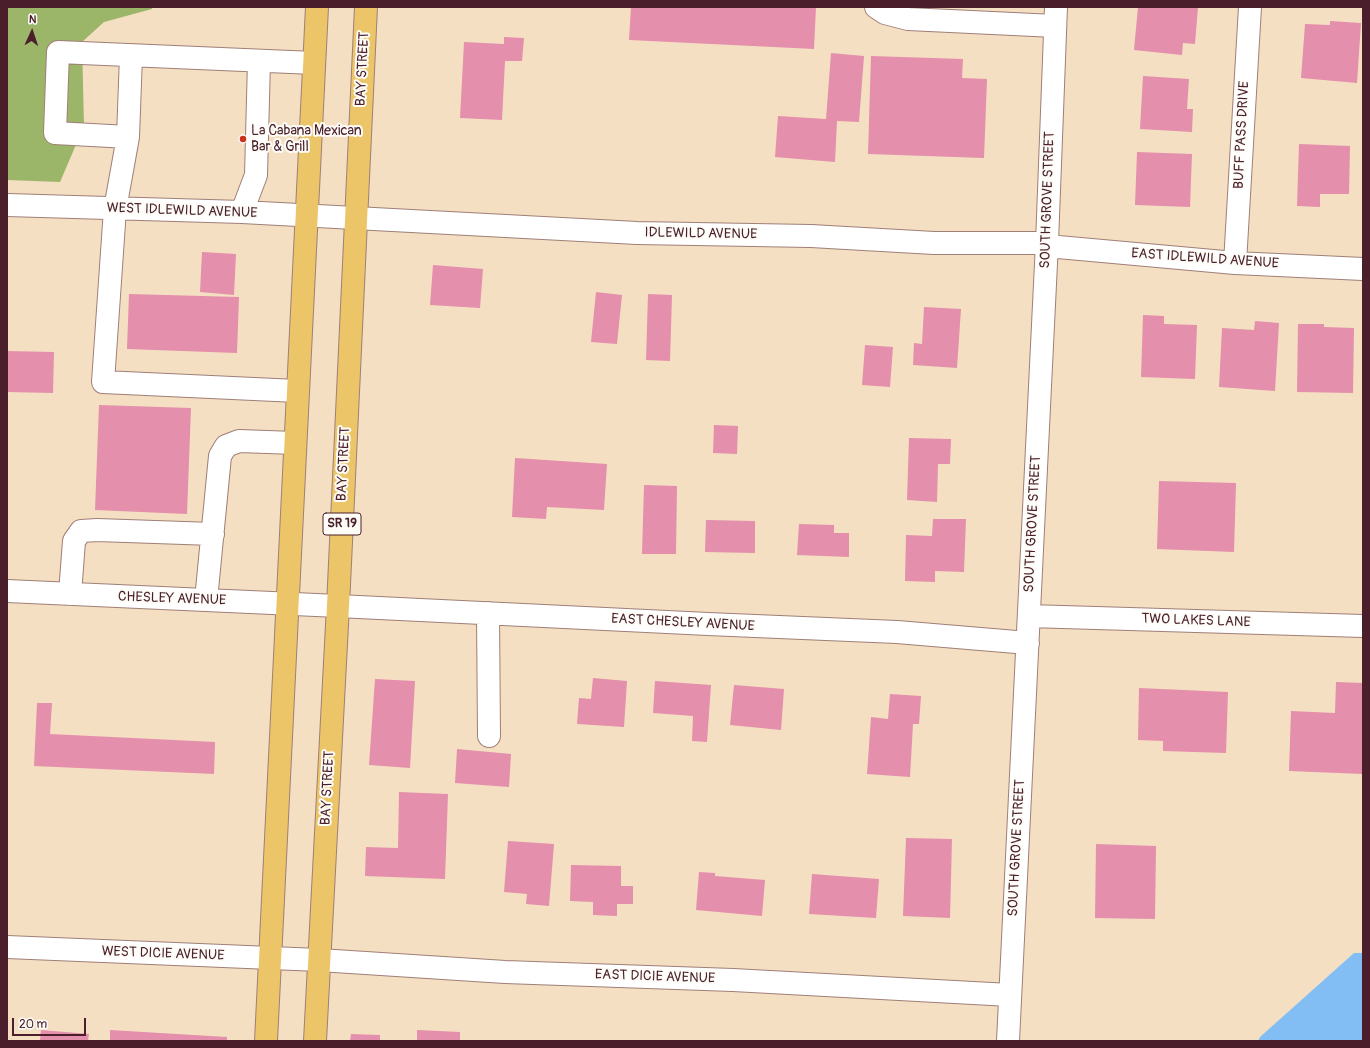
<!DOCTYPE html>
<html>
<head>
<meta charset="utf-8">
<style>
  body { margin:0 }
  #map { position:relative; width:1370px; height:1048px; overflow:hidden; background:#f4dfc3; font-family:Pangolin,sans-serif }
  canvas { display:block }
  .frame { position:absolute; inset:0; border:8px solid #4a1f2b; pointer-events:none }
  .north { position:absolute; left:12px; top:12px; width:40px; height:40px; -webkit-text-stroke:3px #fdfcf7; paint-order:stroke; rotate:3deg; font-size:11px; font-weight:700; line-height:16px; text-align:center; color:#4a1f2b }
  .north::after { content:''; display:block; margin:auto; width:14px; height:18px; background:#4a1f2b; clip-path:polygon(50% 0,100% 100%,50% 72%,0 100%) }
  .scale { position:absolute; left:12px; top:1018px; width:74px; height:18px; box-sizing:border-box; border:2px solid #4a1f2b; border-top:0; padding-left:5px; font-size:12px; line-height:14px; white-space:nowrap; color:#4a1f2b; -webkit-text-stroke:3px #fdfcf7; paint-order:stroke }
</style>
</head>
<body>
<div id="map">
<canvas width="1370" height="1048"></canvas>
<div class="frame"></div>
<div class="north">N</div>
<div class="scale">20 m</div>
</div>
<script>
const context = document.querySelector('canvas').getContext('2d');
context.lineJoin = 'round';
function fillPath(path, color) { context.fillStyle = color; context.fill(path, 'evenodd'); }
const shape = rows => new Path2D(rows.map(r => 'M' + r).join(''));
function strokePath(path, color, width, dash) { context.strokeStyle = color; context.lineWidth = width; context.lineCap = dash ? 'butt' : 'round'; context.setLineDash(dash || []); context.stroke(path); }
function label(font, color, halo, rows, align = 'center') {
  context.font = font + ' Pangolin,sans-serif'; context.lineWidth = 4; context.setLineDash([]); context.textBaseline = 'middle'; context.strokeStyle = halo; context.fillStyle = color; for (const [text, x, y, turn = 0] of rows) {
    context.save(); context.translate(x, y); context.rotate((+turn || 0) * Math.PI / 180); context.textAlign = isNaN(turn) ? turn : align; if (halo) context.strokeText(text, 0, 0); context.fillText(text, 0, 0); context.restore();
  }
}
fillPath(shape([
  [7,7,152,7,152,9,104,22,82,42,84,126,60,182,7,180]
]), '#9bb668');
fillPath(shape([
  [1354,953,1363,953,1363,1041,1258,1041,1260,1037]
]), '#82bdf4');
fillPath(shape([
  [631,7,816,7,814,49,629,40],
  [1138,7,1198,7,1195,44,1183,43,1182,55,1134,50],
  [1330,21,1361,23,1357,83,1301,78,1305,24,1330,25],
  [504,37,524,38,522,61,505,61,502,120,460,118,464,42,504,44],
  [831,53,864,56,859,122,837,121,835,162,775,157,778,116,826,119],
  [871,56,963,59,962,78,987,79,984,158,868,154],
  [1143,76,1189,79,1187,109,1193,109,1192,132,1140,129],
  [1299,144,1350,146,1349,194,1320,194,1320,207,1297,206],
  [1137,152,1192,154,1190,207,1135,205],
  [202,252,236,254,234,295,200,292],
  [433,265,483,269,480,308,430,305],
  [596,292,622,295,617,344,591,342],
  [129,294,239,297,237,353,127,349],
  [648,294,672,295,670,361,646,360],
  [924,307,961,309,957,368,913,365,914,343,922,344],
  [1143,315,1164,316,1164,324,1197,325,1195,379,1141,377],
  [1255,321,1279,323,1275,391,1219,387,1222,328,1254,330],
  [1298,324,1324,324,1324,327,1354,328,1353,393,1297,392],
  [865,345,893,347,890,387,862,385],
  [7,351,54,352,53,393,7,392],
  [99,405,191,408,187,514,95,510],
  [714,425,738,426,737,454,713,453],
  [909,438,951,439,950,464,938,464,937,502,907,500],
  [515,458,607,464,604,510,547,507,546,519,512,517],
  [1159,481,1236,483,1234,552,1157,549],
  [644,485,677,486,676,554,642,554],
  [933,519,966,519,964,572,935,571,935,582,905,581,906,535,932,536],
  [706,520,755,521,755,553,705,552],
  [799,524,834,525,834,533,849,533,849,557,797,555],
  [593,678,627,681,624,727,577,724,579,698,591,699],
  [375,679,415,681,410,768,369,765],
  [655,681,711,685,707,742,692,741,693,716,653,713],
  [1336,682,1363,683,1363,774,1289,771,1291,711,1335,713],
  [734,685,784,689,781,730,730,725],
  [1139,688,1228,692,1226,753,1163,751,1163,741,1138,740],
  [890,694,921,696,919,724,913,724,910,777,867,774,871,717,888,719],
  [37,703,52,703,50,734,215,742,214,774,34,766],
  [457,749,511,754,509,787,455,783],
  [399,792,448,794,445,879,365,876,366,847,398,848],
  [906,838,952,839,950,918,903,916],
  [508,841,554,844,549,906,526,904,527,894,504,892],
  [1096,844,1156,846,1155,919,1095,918],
  [571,865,621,866,621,886,633,886,633,904,617,904,617,916,593,915,593,902,570,901],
  [699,872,715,873,715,876,765,880,762,916,696,910],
  [812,874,879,879,876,918,809,914],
  [41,1030,89,1034,88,1041,40,1041],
  [110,1030,227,1037,227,1041,110,1041],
  [417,1030,460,1032,460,1041,417,1041],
  [351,1034,380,1035,380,1041,350,1041]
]), '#e48fab');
const minor = shape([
  [876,7,885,13,908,19,1055,26],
  [131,56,128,137,55,133,58,52,314,63],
  [128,137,115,209,103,382,297,391],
  [7,205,242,212,637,233,811,236,934,243,1047,243],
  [242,212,256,175,259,61],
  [1047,246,1235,263,1363,269],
  [1235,263,1250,7],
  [7,591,338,606,708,624,897,632,1028,643],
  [70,594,74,541,81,531,97,530,213,534],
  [206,600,220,456,226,446,239,441,295,443],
  [488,613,489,736],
  [1029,616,1363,626],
  [7,947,319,960,505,972,733,980,1010,995],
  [1008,1041,1047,243,1056,7]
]);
const major = shape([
  [266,1041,317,7],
  [315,1041,338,606,366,7]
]);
strokePath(minor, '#9f7f77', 24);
strokePath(major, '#9f7f77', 24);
strokePath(minor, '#fff', 22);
strokePath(major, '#ecc569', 22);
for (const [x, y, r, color] of [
  [243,139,4,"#c8321e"]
]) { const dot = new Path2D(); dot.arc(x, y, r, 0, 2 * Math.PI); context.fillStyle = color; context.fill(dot); strokePath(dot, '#fdfcf7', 1.5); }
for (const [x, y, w] of [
  [342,524,38]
]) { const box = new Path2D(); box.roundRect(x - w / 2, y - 11, w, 22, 3); context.fillStyle = '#fdfcf7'; context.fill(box); strokePath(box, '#4a1f2b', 1); }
label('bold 13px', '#4a1f2b', null, [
  ["SR 19",342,524]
]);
label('14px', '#4a1f2b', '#fdfcf7', [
  ["BAY STREET",363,69,-87],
  ["BUFF PASS DRIVE",1242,135,-87],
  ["SOUTH GROVE STREET",1048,200,-88],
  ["WEST IDLEWILD AVENUE",182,211,2],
  ["IDLEWILD AVENUE",701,234,1],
  ["EAST IDLEWILD AVENUE",1205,259,4],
  ["BAY STREET",344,464,-87],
  ["SOUTH GROVE STREET",1033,524,-87],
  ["CHESLEY AVENUE",172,599,2],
  ["TWO LAKES LANE",1196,621,2],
  ["EAST CHESLEY AVENUE",683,623,3],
  ["BAY STREET",328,788,-87],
  ["SOUTH GROVE STREET",1017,848,-87],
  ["WEST DICIE AVENUE",163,954,2],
  ["EAST DICIE AVENUE",655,977,2]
]);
label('14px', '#4a1f2b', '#fdfcf7', [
  ["La Cabana Mexican",251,131],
  ["Bar & Grill",251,147]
], 'left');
</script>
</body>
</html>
